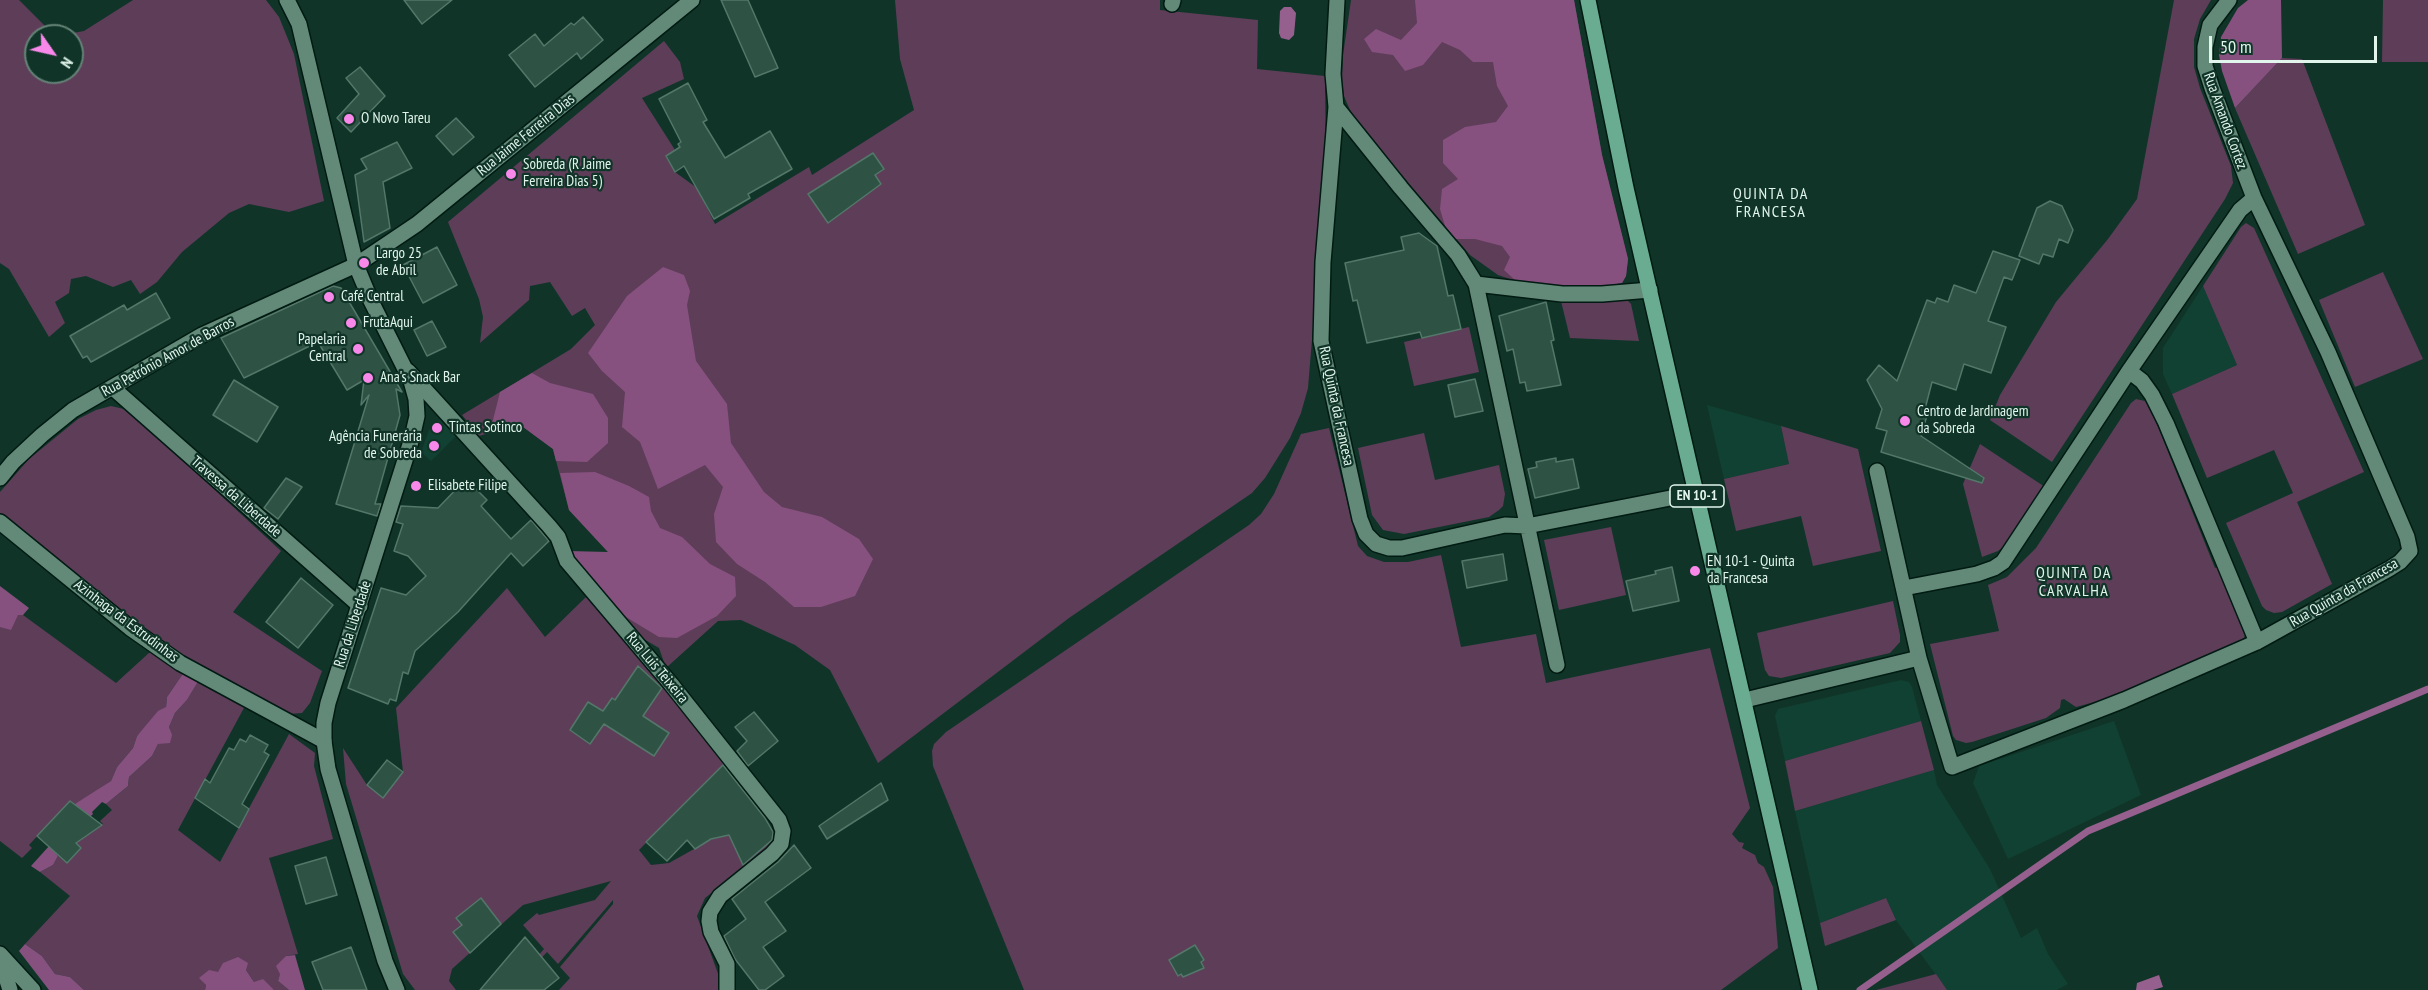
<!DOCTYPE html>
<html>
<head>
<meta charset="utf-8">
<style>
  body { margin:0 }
  #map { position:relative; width:2428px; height:990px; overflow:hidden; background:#103528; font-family:"PT Sans Narrow",sans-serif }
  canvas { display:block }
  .north { position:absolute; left:24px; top:24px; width:60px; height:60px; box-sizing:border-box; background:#103528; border:2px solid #648276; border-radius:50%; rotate:124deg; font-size:16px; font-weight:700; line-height:24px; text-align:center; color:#e1f5ec }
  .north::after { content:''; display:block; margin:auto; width:21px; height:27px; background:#f888ea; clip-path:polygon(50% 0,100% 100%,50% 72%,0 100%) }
  .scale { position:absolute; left:2209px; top:36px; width:168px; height:27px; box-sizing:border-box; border:3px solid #e1f5ec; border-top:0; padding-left:8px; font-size:18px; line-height:21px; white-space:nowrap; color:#e1f5ec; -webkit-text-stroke:4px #103528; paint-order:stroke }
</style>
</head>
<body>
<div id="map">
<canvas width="2428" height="990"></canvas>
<div class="north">N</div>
<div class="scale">50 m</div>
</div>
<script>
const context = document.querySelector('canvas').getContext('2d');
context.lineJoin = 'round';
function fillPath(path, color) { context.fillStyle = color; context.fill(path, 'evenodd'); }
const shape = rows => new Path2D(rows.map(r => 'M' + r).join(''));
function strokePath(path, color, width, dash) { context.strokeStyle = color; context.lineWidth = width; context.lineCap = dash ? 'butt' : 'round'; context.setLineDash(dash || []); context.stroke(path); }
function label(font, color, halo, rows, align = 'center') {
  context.font = font + ' "PT Sans Narrow",sans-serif'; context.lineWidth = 4.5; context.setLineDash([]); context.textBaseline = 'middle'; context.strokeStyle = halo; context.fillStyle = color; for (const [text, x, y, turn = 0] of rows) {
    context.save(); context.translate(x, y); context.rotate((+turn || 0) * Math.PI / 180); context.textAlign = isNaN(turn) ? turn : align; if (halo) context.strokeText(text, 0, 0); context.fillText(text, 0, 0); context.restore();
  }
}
fillPath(shape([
  [2203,286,2237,365,2172,394,2163,374,2163,348],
  [1707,405,1781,426,1789,464,1724,479],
  [440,420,456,436,431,461,421,452,429,430],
  [1901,680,1909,682,1912,687,1921,721,1785,761,1775,716,1778,709],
  [2114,721,2141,795,2008,859,1973,783,1979,766],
  [1934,770,1937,785,1990,869,2021,938,2037,928,2048,954,2068,984,2057,990,1947,990,1896,920,1886,898,1820,923,1795,811]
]), '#114132');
fillPath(shape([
  [0,0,19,0,55,36,36,36,36,72,72,72,72,36,57,36,84,31,133,0,266,0,279,17,294,54,324,201,289,212,249,204,229,213,182,252,157,282,140,294,131,280,113,287,86,276,71,279,69,293,55,302,65,323,49,337,9,269,0,263],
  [895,0,1160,0,1160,10,1258,20,1257,69,1325,76,1326,169,1308,388,1301,413,1290,438,1265,478,1252,493,1069,618,878,763,830,670,795,645,741,620,718,621,666,668,659,648,642,638,621,614,608,552,569,510,553,449,519,424,479,436,462,415,571,349,595,325,585,308,572,316,550,282,530,286,529,300,480,343,483,317,479,299,448,222,664,41,680,62,684,79,642,98,675,150,666,156,675,172,697,188,715,224,809,167,812,175,914,110,900,59],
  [1351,0,1574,0,1602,155,1628,259,1626,276,1622,283,1553,286,1516,281,1498,275,1470,255,1359,125,1350,110,1344,96,1342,80,1343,55],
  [2174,0,2211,0,2200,19,2194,39,2194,67,2200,88,2231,166,2233,183,2225,199,2052,462,1990,420,2000,395,2056,302,2108,239,2137,199],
  [2383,0,2428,0,2428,62,2382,62],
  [2282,58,2302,59,2365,225,2298,254,2235,108],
  [2246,223,2254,228,2364,472,2297,502,2332,584,2282,612,2274,613,2266,610,2262,606,2226,523,2293,493,2274,450,2207,478,2172,394,2237,365,2203,286,2241,227],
  [2383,272,2423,359,2355,387,2319,300],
  [1627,300,1631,304,1639,341,1570,338,1561,301],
  [1469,327,1479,372,1414,386,1404,342],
  [2136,399,2145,401,2149,405,2215,568,2219,567,2246,631,2244,638,2239,643,2120,695,2076,707,2064,699,2061,700,2060,708,2046,718,1972,742,1966,743,1956,740,1953,736,1930,644,1999,631,1988,585,2007,577,2036,548,2131,403],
  [111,406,128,410,137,418,281,551,233,612,322,671,310,703,302,713,289,714,175,651,119,611,0,513,0,492,29,459,78,419,96,410],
  [1781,426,1858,449,1881,551,1813,566,1801,516,1736,531,1724,479,1789,464],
  [1329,428,1358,546,1367,556,1384,562,1408,562,1441,555,1461,647,1536,634,1546,683,1710,648,1750,808,1732,834,1739,842,1744,843,1742,848,1755,855,1758,863,1764,867,1773,887,1778,948,1721,990,1024,990,933,766,932,751,934,744,946,732,1249,525,1261,514,1274,494,1301,434],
  [1424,433,1435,480,1499,465,1505,494,1503,506,1499,510,1489,517,1404,534,1383,530,1372,515,1358,448],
  [1980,444,2045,487,2004,546,1998,551,1982,557,1963,484],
  [1611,527,1626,595,1559,610,1544,540],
  [507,588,545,637,586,597,700,728,724,764,639,850,651,865,669,863,712,839,738,833,766,820,777,842,705,898,697,916,720,979,720,990,559,990,570,978,560,967,613,904,613,900,558,964,547,952,526,974,524,972,544,949,523,925,537,913,539,915,595,900,611,881,523,905,452,969,449,981,456,990,415,990,403,974,346,784,343,748,367,785,383,798,403,772,396,708],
  [1893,601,1900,635,1900,642,1890,653,1781,678,1769,676,1765,670,1757,633],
  [18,615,23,615,116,683,150,652,184,672,167,697,166,707,137,736,133,748,117,767,111,781,81,802,75,804,70,801,29,845,32,848,22,858,0,841,0,627],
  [199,680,245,706,178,830,220,862,289,734,315,753,314,766,333,839,269,858,298,954,286,956,278,981,289,990,274,990,254,982,246,970,218,972,200,978,206,985,205,990,84,990,70,977,55,974,42,956,25,944,70,896,40,872,53,865,58,856,67,863,81,848,76,843,103,824,100,821,112,810,106,804,128,786,129,777,152,756,158,744,171,735,169,727,175,713,187,700],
  [1921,721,1934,770,1795,811,1785,761],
  [1886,898,1896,920,1825,946,1820,923],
  [1936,974,1947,990,1876,990]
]), '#5e3d59');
fillPath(shape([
  [1415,0,1574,0,1602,155,1628,259,1626,276,1622,283,1603,287,1553,286,1516,281,1504,270,1510,257,1502,246,1475,239,1456,239,1445,226,1440,209,1442,189,1458,179,1443,163,1443,140,1465,127,1496,122,1508,106,1497,86,1493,62,1473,62,1460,50,1442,42,1423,65,1405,71,1393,55,1372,52,1364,39,1376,29,1401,40,1417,23],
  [2248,0,2281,0,2282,58,2235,108,2222,71,2219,55,2221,37,2238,8],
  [663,267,684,275,690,291,687,305,696,361,727,404,731,443,764,492,782,507,822,517,859,539,873,559,855,596,821,607,794,607,765,582,737,564,716,542,714,514,723,487,705,465,658,489,640,442,622,427,625,392,602,371,588,353,627,296],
  [532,373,550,383,593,394,608,418,608,443,587,462,556,461,553,449,519,424,492,424,500,392],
  [595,472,629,486,649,497,651,511,660,528,682,537,710,564,735,577,736,596,717,616,677,638,659,637,621,614,568,551,608,552,569,510,560,473],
  [0,586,29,608,23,615,18,615,11,630,0,627],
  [184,672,199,680,187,700,175,713,169,727,172,735,170,743,158,744,152,756,129,777,128,786,106,804,102,802,92,812,93,814,54,851,58,856,53,865,40,872,31,866,79,813,73,808,75,804,111,781,117,767,133,748,137,736,158,711,166,707,167,697],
  [25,944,42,956,55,974,70,977,84,990,49,990,19,951],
  [295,955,305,990,289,990,278,981,280,974,276,966,286,956],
  [238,957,248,963,246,970,254,982,263,979,274,990,205,990,206,985,199,978,209,970,218,972,223,963]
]), '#86517f');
fillPath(shape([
  [1284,7,1291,7,1296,13,1294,35,1289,40,1281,38,1279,33,1280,11],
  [2159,975,2163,987,2153,990,2136,990,2137,983]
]), '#96608e');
strokePath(shape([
  [1860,990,2088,831,2428,689]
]), '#96608e', 7);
const building = shape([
  [404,0,452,0,422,24,404,0],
  [721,0,748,0,778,68,755,77,721,0],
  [583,17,603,40,581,59,577,53,535,87,509,55,535,34,544,46,571,23,574,25,583,17],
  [360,67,385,96,351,132,337,118,359,94,346,78,360,67],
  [688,83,707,120,703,122,725,158,770,131,792,169,748,194,750,198,714,219,684,166,675,172,666,156,680,147,678,144,681,142,659,99,688,83],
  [456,118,474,137,453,155,436,136,456,118],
  [397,142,412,168,383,182,390,228,364,242,355,175,367,169,361,159,397,142],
  [873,153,884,169,875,175,881,184,828,223,808,194,873,153],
  [2050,201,2062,206,2073,230,2068,243,2059,239,2053,257,2043,254,2039,264,2019,256,2037,208,2050,201],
  [1419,233,1437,246,1448,296,1453,295,1461,329,1422,338,1420,332,1367,343,1357,300,1353,301,1345,263,1404,250,1401,237,1419,233],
  [437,247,457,285,423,303,403,265,437,247],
  [1993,251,2020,260,2012,280,2004,277,1988,321,2006,327,1991,373,1964,364,1956,390,1932,382,1925,409,1928,412,1921,436,1984,478,1982,483,1881,452,1887,431,1876,428,1882,409,1867,380,1879,365,1897,381,1927,300,1935,303,1937,298,1948,302,1954,285,1976,293,1993,251],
  [333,286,341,288,402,392,396,389,400,415,375,504,381,504,377,516,336,504,369,395,361,405,364,380,347,390,318,342,244,378,221,338,333,286],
  [156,293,170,318,91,362,87,356,83,358,70,336,124,305,127,310,156,293],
  [1546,302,1554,340,1551,341,1561,385,1527,391,1525,382,1520,383,1513,349,1507,351,1499,316,1546,302],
  [432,321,446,347,427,356,414,330,432,321],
  [1475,379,1483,411,1455,417,1448,385,1475,379],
  [234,380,278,407,257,442,213,415,234,380],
  [1556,458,1556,462,1573,459,1579,488,1535,498,1528,469,1537,467,1536,462,1556,458],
  [286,478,302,487,278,519,264,508,286,478],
  [466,479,487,500,481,506,511,539,531,520,549,541,523,566,511,553,458,612,415,651,408,674,403,672,396,701,390,699,388,704,348,688,381,588,406,595,426,576,408,556,394,551,403,524,396,522,401,506,438,508,466,479],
  [1503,554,1507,580,1467,588,1462,561,1503,554],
  [1672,567,1679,601,1633,611,1626,581,1656,574,1655,571,1672,567],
  [301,578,333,605,298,648,266,622,301,578],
  [638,666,662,688,643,716,669,733,654,756,604,724,590,744,570,730,588,702,603,711,612,698,615,700,638,666],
  [754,712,778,741,748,766,737,751,747,741,735,727,754,712],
  [250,735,268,745,264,752,269,755,242,804,249,809,239,828,195,798,205,779,210,783,229,748,234,750,240,739,246,742,250,735],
  [387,760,403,772,383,798,367,785,387,760],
  [723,765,765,818,773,832,772,840,743,865,729,835,711,839,695,849,687,840,667,861,646,842,723,765],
  [881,783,888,800,827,839,819,826,881,783],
  [70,801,102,825,76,843,81,848,67,863,37,836,70,801],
  [794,845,811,868,765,902,786,931,763,947,784,976,765,990,759,990,735,959,724,936,746,919,732,899,778,862,794,845],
  [326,857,337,895,306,904,295,866,326,857],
  [481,898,501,924,470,953,453,932,462,925,456,918,481,898],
  [525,937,559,978,544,990,480,990,525,937],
  [1195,945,1204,960,1201,962,1204,968,1183,977,1181,974,1178,976,1169,960,1195,945],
  [351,947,367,990,323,990,312,962,351,947]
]);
fillPath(building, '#2e5244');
strokePath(building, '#537768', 1.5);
const minor = shape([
  [287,0,299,24,356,265],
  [1337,0,1333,74,1336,107,1401,188,1458,255,1476,284,1557,665],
  [1172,4,1173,0],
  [1336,107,1323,262,1321,341,1360,519,1366,534,1376,544,1389,548,1402,548,1505,525,1527,526,1696,493],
  [1476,284,1562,294,1602,294,1650,290],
  [408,371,549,526,558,537,567,561,671,684,779,820,783,831,781,844,772,854,720,896,710,912,709,921,711,932,727,964,727,990],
  [2129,371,2142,381,2152,395,2166,423,2257,642],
  [113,388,360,606],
  [1877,471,1919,658,1952,767,2124,700,2257,642,2389,569,2400,562,2410,551,2407,537,2328,352,2254,198,2212,88,2205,66,2205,47,2210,25,2229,0],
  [0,522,130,628,180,663,324,741],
  [1904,588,1977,574,1994,568,2003,562,2129,371,2240,210,2254,198],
  [1745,700,1919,658],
  [0,954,33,990],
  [0,958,10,990]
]);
const tertiary = shape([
  [356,265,371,301,411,381,416,399,417,416,412,438,328,703,324,723,324,741,328,769,385,961,397,990],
  [0,478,13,462,42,435,73,410,202,335,356,265,417,224,692,0]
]);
const primary = shape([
  [1588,0,1626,188,1810,990]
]);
strokePath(minor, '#011b12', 18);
strokePath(tertiary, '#011b12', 18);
strokePath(primary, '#011b12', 18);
strokePath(minor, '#638979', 15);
strokePath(tertiary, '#638979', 15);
strokePath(primary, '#6aac92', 15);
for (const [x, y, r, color] of [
  [349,119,6,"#f888ea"],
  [511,174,6,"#f888ea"],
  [364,263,6,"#f888ea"],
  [329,297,6,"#f888ea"],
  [351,323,6,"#f888ea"],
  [358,349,6,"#f888ea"],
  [368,378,6,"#f888ea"],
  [1905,421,6,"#f888ea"],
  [437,428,6,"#f888ea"],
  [434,446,6,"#f888ea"],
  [416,486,6,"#f888ea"],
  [1695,571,6,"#f888ea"]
]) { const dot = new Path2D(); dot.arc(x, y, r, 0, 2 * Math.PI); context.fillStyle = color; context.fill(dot); strokePath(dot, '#103528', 2); }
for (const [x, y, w] of [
  [1697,496,54]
]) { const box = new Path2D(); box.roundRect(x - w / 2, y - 11, w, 22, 4.5); context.fillStyle = '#103528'; context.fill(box); strokePath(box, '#e1f5ec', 1.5); }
label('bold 14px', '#e1f5ec', null, [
  ["EN 10-1",1697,496]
]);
label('15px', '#e1f5ec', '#103528', [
  ["O Novo Tareu",361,119],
  ["Sobreda (R Jaime",523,165],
  ["Ferreira Dias 5)",523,182],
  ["Largo 25",376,254],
  ["de Abril",376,271],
  ["Café Central",341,297],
  ["FrutaAqui",363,323],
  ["Papelaria",346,340,"right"],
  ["Central",346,357,"right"],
  ["Ana's Snack Bar",380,378],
  ["Centro de Jardinagem",1917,412],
  ["da Sobreda",1917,429],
  ["Tintas Sotinco",449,428],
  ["Agência Funerária",422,437,"right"],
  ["de Sobreda",422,454,"right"],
  ["Elisabete Filipe",428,486],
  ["EN 10-1 - Quinta",1707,562],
  ["da Francesa",1707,579]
], 'left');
label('15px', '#e1f5ec', '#103528', [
  ["Rua Amando Cortez",2225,121,70],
  ["Rua Jaime Ferreira Dias",526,135,-39],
  ["Rua Petrónio Amor de Barros",168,357,-29],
  ["Rua Quinta da Francesa",1336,406,78],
  ["Travessa da Liberdade",236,497,41],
  ["Rua Quinta da Francesa",2344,593,-30],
  ["Azinhaga da Estrudinhas",126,621,37],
  ["Rua da Liberdade",353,624,-72],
  ["Rua Luis Teixeira",657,668,50]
]);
context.letterSpacing = '1.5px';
label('16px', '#e1f5ec', '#103528', [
  ["QUINTA DA",1771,194],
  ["FRANCESA",1771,212],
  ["QUINTA DA",2074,573],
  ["CARVALHA",2074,591]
]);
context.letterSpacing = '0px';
</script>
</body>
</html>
